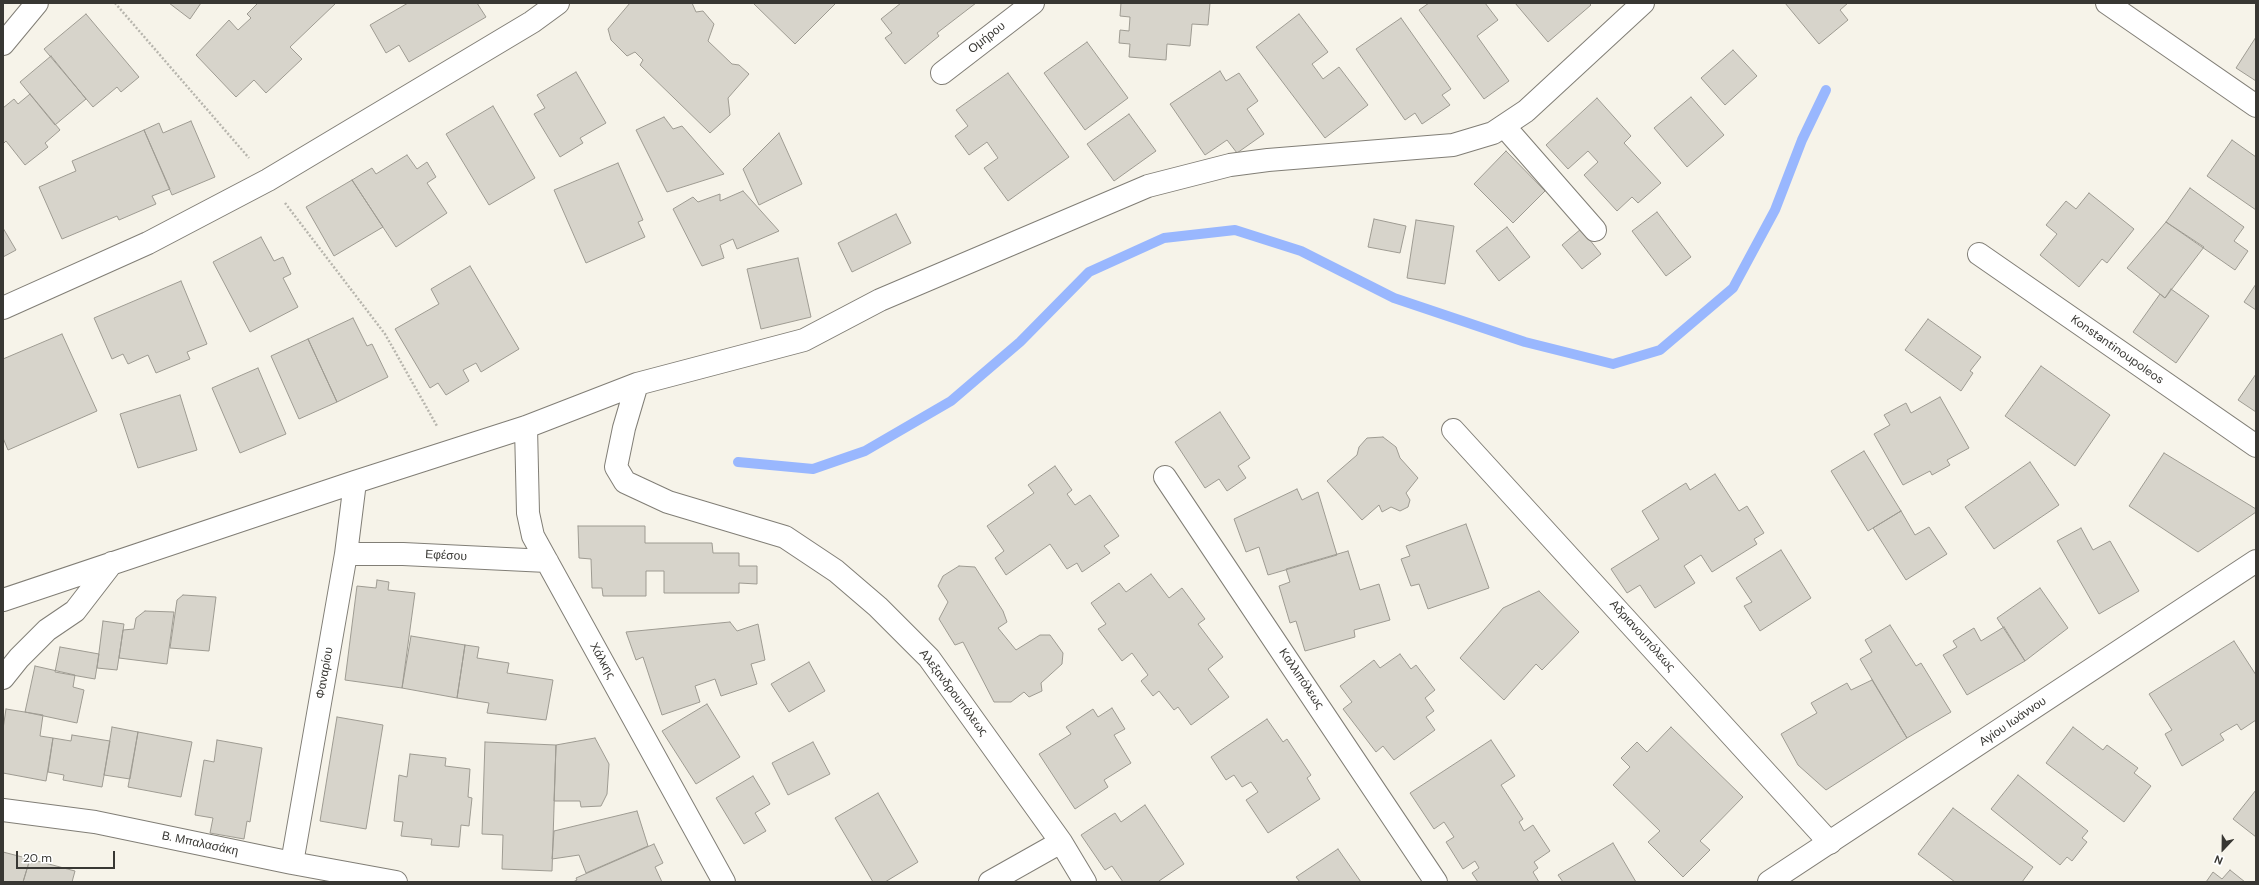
<!DOCTYPE html>
<html>
<head>
<meta charset="utf-8">
<style>
  body { margin:0 }
  #map { position:relative; width:2259px; height:885px; overflow:hidden; background:#f6f3e9; font-family:"DM Sans",sans-serif }
  canvas { display:block }
  .frame { position:absolute; inset:0; border:4px solid #383733; pointer-events:none }
  .north { position:absolute; left:2203px; top:829px; width:40px; height:40px; -webkit-text-stroke:3px #fff; paint-order:stroke; rotate:202deg; font-size:11px; font-weight:700; line-height:16px; text-align:center; color:#383733 }
  .north::after { content:''; display:block; margin:auto; width:14px; height:18px; background:#383733; clip-path:polygon(50% 0,100% 100%,50% 72%,0 100%) }
  .scale { position:absolute; left:16px; top:851px; width:99px; height:18px; box-sizing:border-box; border:2px solid #383733; border-top:0; padding-left:5px; font-size:12px; line-height:14px; white-space:nowrap; color:#383733; -webkit-text-stroke:3px #fff; paint-order:stroke }
</style>
</head>
<body>
<div id="map">
<canvas width="2259" height="885"></canvas>
<div class="frame"></div>
<div class="north">N</div>
<div class="scale">20 m</div>
</div>
<script>
const context = document.querySelector('canvas').getContext('2d');
context.lineJoin = 'round';
const shape = rows => new Path2D(rows.map(r => 'M' + r).join(''));
function strokePath(path, color, width, dash) { context.strokeStyle = color; context.lineWidth = width; context.lineCap = dash ? 'butt' : 'round'; context.setLineDash(dash || []); context.stroke(path); }
function fillPath(path, color) { context.fillStyle = color; context.fill(path, 'evenodd'); }
function label(font, color, halo, rows, align = 'center') {
  context.font = font + ' "DM Sans",sans-serif'; context.lineWidth = 3.5; context.setLineDash([]); context.textBaseline = 'middle'; context.strokeStyle = halo; context.fillStyle = color; for (const [text, x, y, turn = 0] of rows) {
    context.save(); context.translate(x, y); context.rotate((+turn || 0) * Math.PI / 180); context.textAlign = isNaN(turn) ? turn : align; if (halo) context.strokeText(text, 0, 0); context.fillText(text, 0, 0); context.restore();
  }
}
strokePath(shape([
  [738,462,813,469,865,451,951,401,1020,342,1089,272,1164,238,1235,230,1301,251,1394,298,1525,342,1613,364,1660,350,1733,288,1775,210,1802,140,1826,90]
]), '#99b7fe', 10);
const building = shape([
  [169,3,201,3,190,19,169,3],
  [258,3,336,3,290,47,302,59,266,93,254,80,236,97,196,55,229,20,238,30,251,18,247,14,258,3],
  [408,3,477,3,486,17,409,62,399,45,386,53,370,25,408,3],
  [630,3,692,3,696,12,703,11,714,24,708,41,732,64,739,65,749,74,728,98,730,115,710,133,640,65,643,60,635,52,627,56,611,40,608,29,630,3],
  [753,3,836,3,795,44,753,3],
  [901,3,976,3,937,33,939,36,905,64,885,38,892,33,881,19,901,3],
  [1121,3,1210,3,1208,25,1192,24,1190,46,1167,44,1166,60,1129,57,1130,44,1119,43,1120,30,1129,31,1130,17,1120,16,1121,3],
  [1429,3,1485,3,1498,20,1477,36,1509,81,1484,99,1419,10,1429,3],
  [1515,3,1589,3,1591,5,1548,42,1515,3],
  [1785,3,1848,3,1840,10,1848,20,1819,44,1785,3],
  [86,14,139,77,121,92,117,87,93,107,44,49,86,14],
  [1299,14,1328,52,1312,64,1323,79,1339,67,1368,105,1325,138,1256,47,1299,14],
  [1401,18,1451,89,1442,95,1450,105,1422,124,1415,113,1405,120,1356,49,1401,18],
  [2256,37,2256,81,2236,68,2256,37],
  [1087,42,1128,98,1085,130,1044,73,1087,42],
  [1733,50,1757,76,1725,105,1701,78,1733,50],
  [51,56,86,99,55,125,20,82,51,56],
  [1220,71,1226,81,1239,73,1258,101,1247,109,1264,134,1237,153,1227,140,1205,155,1170,104,1220,71],
  [576,72,606,123,580,138,583,143,560,157,534,114,545,108,537,95,576,72],
  [1008,73,1069,157,1008,201,984,168,998,158,987,142,969,155,955,136,968,126,956,110,1008,73],
  [30,94,60,130,45,143,48,147,25,165,6,141,3,144,3,108,14,99,18,104,30,94],
  [1691,97,1724,135,1687,167,1654,128,1691,97],
  [1597,98,1631,136,1624,143,1661,183,1638,203,1632,197,1617,211,1584,175,1598,162,1588,151,1568,169,1546,145,1597,98],
  [493,106,535,178,489,205,446,134,493,106],
  [1129,114,1156,151,1114,181,1087,144,1129,114],
  [664,117,673,129,682,126,724,174,667,192,636,130,664,117],
  [191,121,215,177,172,195,144,130,159,123,163,133,191,121],
  [144,130,170,189,152,196,156,204,119,220,117,216,62,239,39,187,76,171,72,161,144,130],
  [779,133,802,184,759,205,743,169,779,133],
  [2232,140,2256,157,2256,210,2207,176,2232,140],
  [1506,151,1545,191,1513,223,1474,184,1506,151],
  [407,155,417,169,427,162,436,177,427,183,447,213,396,247,352,180,372,168,376,174,407,155],
  [618,163,643,220,638,222,645,237,586,263,554,190,618,163],
  [352,180,383,227,334,256,306,207,352,180],
  [2190,188,2244,227,2234,241,2248,251,2235,270,2166,222,2190,188],
  [743,191,779,231,737,249,733,239,720,245,724,258,702,266,673,209,693,197,698,202,720,194,720,201,743,191],
  [2089,193,2134,229,2107,263,2102,259,2079,287,2040,255,2057,234,2046,225,2066,201,2076,209,2089,193],
  [1657,212,1691,257,1666,276,1632,231,1657,212],
  [896,214,911,243,852,272,838,243,896,214],
  [1374,219,1406,226,1400,253,1368,247,1374,219],
  [1416,220,1454,226,1445,284,1407,278,1416,220],
  [2166,222,2204,247,2165,298,2127,268,2166,222],
  [1507,227,1530,257,1499,281,1476,251,1507,227],
  [3,228,16,250,3,257,3,228],
  [1581,229,1601,254,1582,269,1562,245,1581,229],
  [261,237,274,261,283,257,291,274,283,278,298,307,250,332,213,262,261,237],
  [798,258,811,317,761,329,747,269,798,258],
  [470,266,519,349,481,372,476,363,463,370,469,381,446,395,438,383,430,388,395,329,439,304,431,289,470,266],
  [181,281,207,344,187,352,190,359,156,373,148,355,128,364,123,354,112,359,94,318,181,281],
  [2256,284,2256,310,2244,302,2256,284],
  [2171,289,2209,316,2176,363,2133,332,2160,294,2165,298,2171,289],
  [353,318,367,346,372,344,388,377,337,402,308,339,353,318],
  [1928,319,1981,357,1970,371,1973,373,1961,391,1905,350,1928,319],
  [62,334,97,411,8,450,3,438,3,359,62,334],
  [308,339,337,402,299,419,271,356,308,339],
  [2041,366,2110,415,2075,466,2005,416,2041,366],
  [258,368,286,434,240,453,212,388,258,368],
  [2256,374,2256,412,2238,400,2256,374],
  [180,395,197,450,138,468,120,414,180,395],
  [1940,397,1969,448,1947,460,1950,465,1932,475,1930,471,1903,485,1874,434,1890,425,1884,415,1906,403,1911,413,1940,397],
  [1220,412,1250,458,1238,466,1246,478,1227,491,1219,479,1205,488,1175,442,1220,412],
  [1383,437,1396,447,1400,458,1418,478,1406,493,1410,500,1408,507,1400,511,1391,507,1382,512,1379,505,1362,520,1327,481,1357,455,1359,447,1367,438,1383,437],
  [1864,451,1901,511,1868,531,1831,471,1864,451],
  [2164,453,2256,509,2256,512,2198,552,2129,506,2164,453],
  [2030,462,2059,505,1994,549,1965,507,2030,462],
  [1055,466,1072,490,1067,494,1075,505,1090,495,1119,536,1104,546,1110,553,1082,572,1077,563,1067,569,1050,544,1006,575,995,558,1004,551,987,526,1034,493,1028,485,1055,466],
  [1715,474,1739,511,1747,506,1764,533,1754,539,1757,544,1712,572,1701,555,1684,566,1695,583,1655,608,1640,585,1627,593,1611,569,1659,539,1642,511,1686,483,1690,490,1715,474],
  [1297,489,1302,500,1318,492,1337,555,1268,575,1259,547,1246,552,1234,519,1297,489],
  [1901,511,1915,535,1929,527,1947,554,1906,580,1873,528,1901,511],
  [1466,524,1489,588,1428,609,1419,584,1411,586,1401,559,1410,556,1406,546,1466,524],
  [578,526,645,526,645,543,712,543,713,553,739,553,739,566,757,566,757,584,739,583,739,593,664,593,664,571,646,571,646,596,603,596,602,588,592,588,591,559,579,558,578,526],
  [2081,528,2093,550,2110,541,2139,591,2099,614,2057,541,2081,528],
  [1781,550,1811,598,1760,631,1744,606,1752,602,1736,578,1781,550],
  [1348,551,1360,590,1379,584,1390,620,1354,630,1355,637,1305,651,1296,621,1290,623,1279,586,1290,582,1286,569,1348,551],
  [959,566,975,567,1003,611,1007,622,998,628,1016,650,1040,635,1050,635,1063,653,1062,664,1041,683,1042,691,1029,697,1024,692,1011,702,994,702,963,642,955,645,939,619,948,602,938,586,943,576,959,566],
  [1151,574,1169,598,1182,588,1205,619,1198,624,1223,657,1208,669,1229,697,1191,725,1178,707,1174,710,1159,691,1153,696,1141,681,1148,675,1132,653,1122,661,1098,629,1106,624,1091,603,1119,583,1126,592,1151,574],
  [377,580,389,582,388,590,415,593,402,688,345,680,357,586,376,588,377,580],
  [2040,588,2068,628,2025,661,1997,618,2040,588],
  [1539,591,1579,632,1542,670,1536,664,1504,700,1460,658,1503,608,1539,591],
  [183,595,216,597,209,651,170,648,177,600,183,595],
  [145,611,174,612,167,664,119,658,123,630,134,629,136,618,145,611],
  [103,621,124,624,117,670,97,668,103,621],
  [730,622,737,631,758,624,765,660,751,664,757,684,721,696,715,679,695,686,700,702,662,715,643,657,636,660,626,632,730,622],
  [1890,625,1916,666,1921,663,1951,712,1907,738,1860,659,1872,652,1865,640,1890,625],
  [2004,627,2025,661,1967,695,1943,655,1957,647,1953,641,1974,628,1981,641,2004,627],
  [411,636,465,645,457,698,402,688,411,636],
  [2234,641,2256,675,2256,720,2241,730,2237,724,2220,734,2224,740,2182,766,2165,734,2172,730,2149,694,2234,641],
  [465,645,479,647,477,658,509,663,507,673,553,680,546,720,487,713,489,703,457,698,465,645],
  [60,647,99,654,95,679,55,672,60,647],
  [1400,654,1411,669,1416,665,1435,690,1425,698,1434,711,1426,717,1435,730,1394,760,1383,746,1376,752,1343,709,1352,702,1340,686,1374,660,1380,668,1400,654],
  [809,662,825,691,789,712,771,684,809,662],
  [35,666,75,675,73,687,84,690,77,723,25,712,35,666],
  [1872,680,1907,738,1826,790,1798,765,1781,734,1817,713,1811,703,1847,683,1851,690,1872,680],
  [707,704,740,757,696,784,662,731,707,704],
  [1112,708,1125,729,1114,735,1131,763,1104,780,1108,787,1075,809,1039,754,1071,734,1066,727,1093,709,1098,717,1112,708],
  [6,709,43,715,40,736,53,738,46,781,3,773,3,729,6,709],
  [337,717,383,725,366,829,320,821,337,717],
  [1267,719,1283,742,1287,739,1311,775,1307,778,1320,799,1268,833,1246,800,1258,792,1251,782,1242,787,1234,775,1226,780,1211,757,1267,719],
  [112,727,138,732,130,779,104,775,112,727],
  [1671,727,1743,797,1700,841,1710,850,1683,877,1648,842,1660,831,1613,785,1630,767,1621,758,1637,742,1647,752,1671,727],
  [2073,727,2103,750,2107,745,2138,768,2134,773,2151,786,2124,822,2046,763,2073,727],
  [138,732,192,742,181,797,128,787,138,732],
  [72,735,110,741,102,787,63,780,64,775,48,772,53,738,71,741,72,735],
  [595,738,609,764,607,794,601,806,581,807,580,801,554,801,556,745,595,738],
  [217,740,262,748,250,822,247,821,244,839,210,833,213,818,195,815,204,760,214,762,217,740],
  [1491,740,1515,776,1501,785,1523,819,1519,822,1524,831,1533,825,1550,851,1534,862,1538,868,1533,872,1539,882,1478,882,1472,873,1479,868,1475,861,1463,869,1446,842,1454,837,1444,822,1434,829,1410,793,1491,740],
  [485,742,556,745,552,871,502,869,503,835,482,834,485,742],
  [813,742,830,774,788,795,772,763,813,742],
  [410,754,446,758,445,766,470,769,468,797,472,798,469,826,461,825,459,847,431,845,432,839,401,836,403,822,394,821,399,775,407,777,410,754],
  [2018,775,2088,831,2082,838,2087,842,2072,861,2067,857,2060,865,1991,809,2018,775],
  [753,776,770,804,755,813,766,831,744,844,716,798,753,776],
  [2256,790,2256,837,2233,819,2256,790],
  [878,793,918,862,885,882,873,882,835,818,878,793],
  [1145,805,1184,864,1159,881,1160,882,1123,882,1112,866,1105,870,1081,835,1115,813,1121,822,1145,805],
  [1953,808,2033,867,2022,882,1955,882,1918,854,1953,808],
  [637,811,648,846,586,873,579,855,552,859,554,831,637,811],
  [1613,843,1636,882,1563,882,1558,875,1613,843],
  [654,844,663,863,655,867,662,882,573,882,577,880,576,878,654,844],
  [1338,849,1361,882,1300,882,1296,877,1338,849],
  [3,852,30,859,23,882,3,882,3,852],
  [30,859,75,871,72,882,23,882,30,859],
  [2230,870,2245,882,2206,882,2213,872,2222,879,2230,870]
]);
fillPath(building, '#d7d4cb');
strokePath(building, '#9e9b92', 1);
const street = shape([
  [2107,3,2256,106],
  [3,44,37,3],
  [942,73,1033,3],
  [1504,126,1595,230],
  [1979,254,2256,446],
  [637,384,624,428,616,467,625,482,668,502,785,537,836,571,878,607,929,658,1061,842,1085,882],
  [526,427,528,513,533,536,724,882],
  [1453,430,1830,843],
  [1165,477,1436,882],
  [346,554,403,554,547,561],
  [3,600,355,482,526,427,637,384,804,340,880,300,1148,186,1230,165,1268,160,1453,145,1493,133,1526,111,1643,3],
  [3,678,19,658,47,630,75,611,112,563],
  [3,810,95,822,292,863,396,882],
  [292,863,346,554,355,482],
  [990,882,1061,842]
]);
const secondary = shape([
  [3,308,148,243,268,180,532,22,558,3],
  [1769,882,2256,561]
]);
strokePath(street, '#817e76', 24);
strokePath(secondary, '#817e76', 24);
strokePath(shape([
  [115,3,249,158],
  [285,203,385,334,437,426]
]), '#b7b5ad', 2.5, [2, 2]);
strokePath(street, '#fff', 22);
strokePath(secondary, '#fff', 22);
label('12px', '#383733', '#fff', [
  ["Ομήρου",987,38,-38],
  ["Konstantinoupoleos",2117,350,35],
  ["Εφέσου",446,556,3],
  ["Αδριανουπόλεως",1642,636,48],
  ["Χάλκης",602,661,61],
  ["Φαναρίου",325,673,-80],
  ["Καλλιπόλεως",1301,679,56],
  ["Αλεξανδρουπόλεως",953,693,53],
  ["Αγίου Ιωάννου",2013,722,-34],
  ["Β. Μπαλασάκη",200,844,12]
]);
</script>
</body>
</html>
